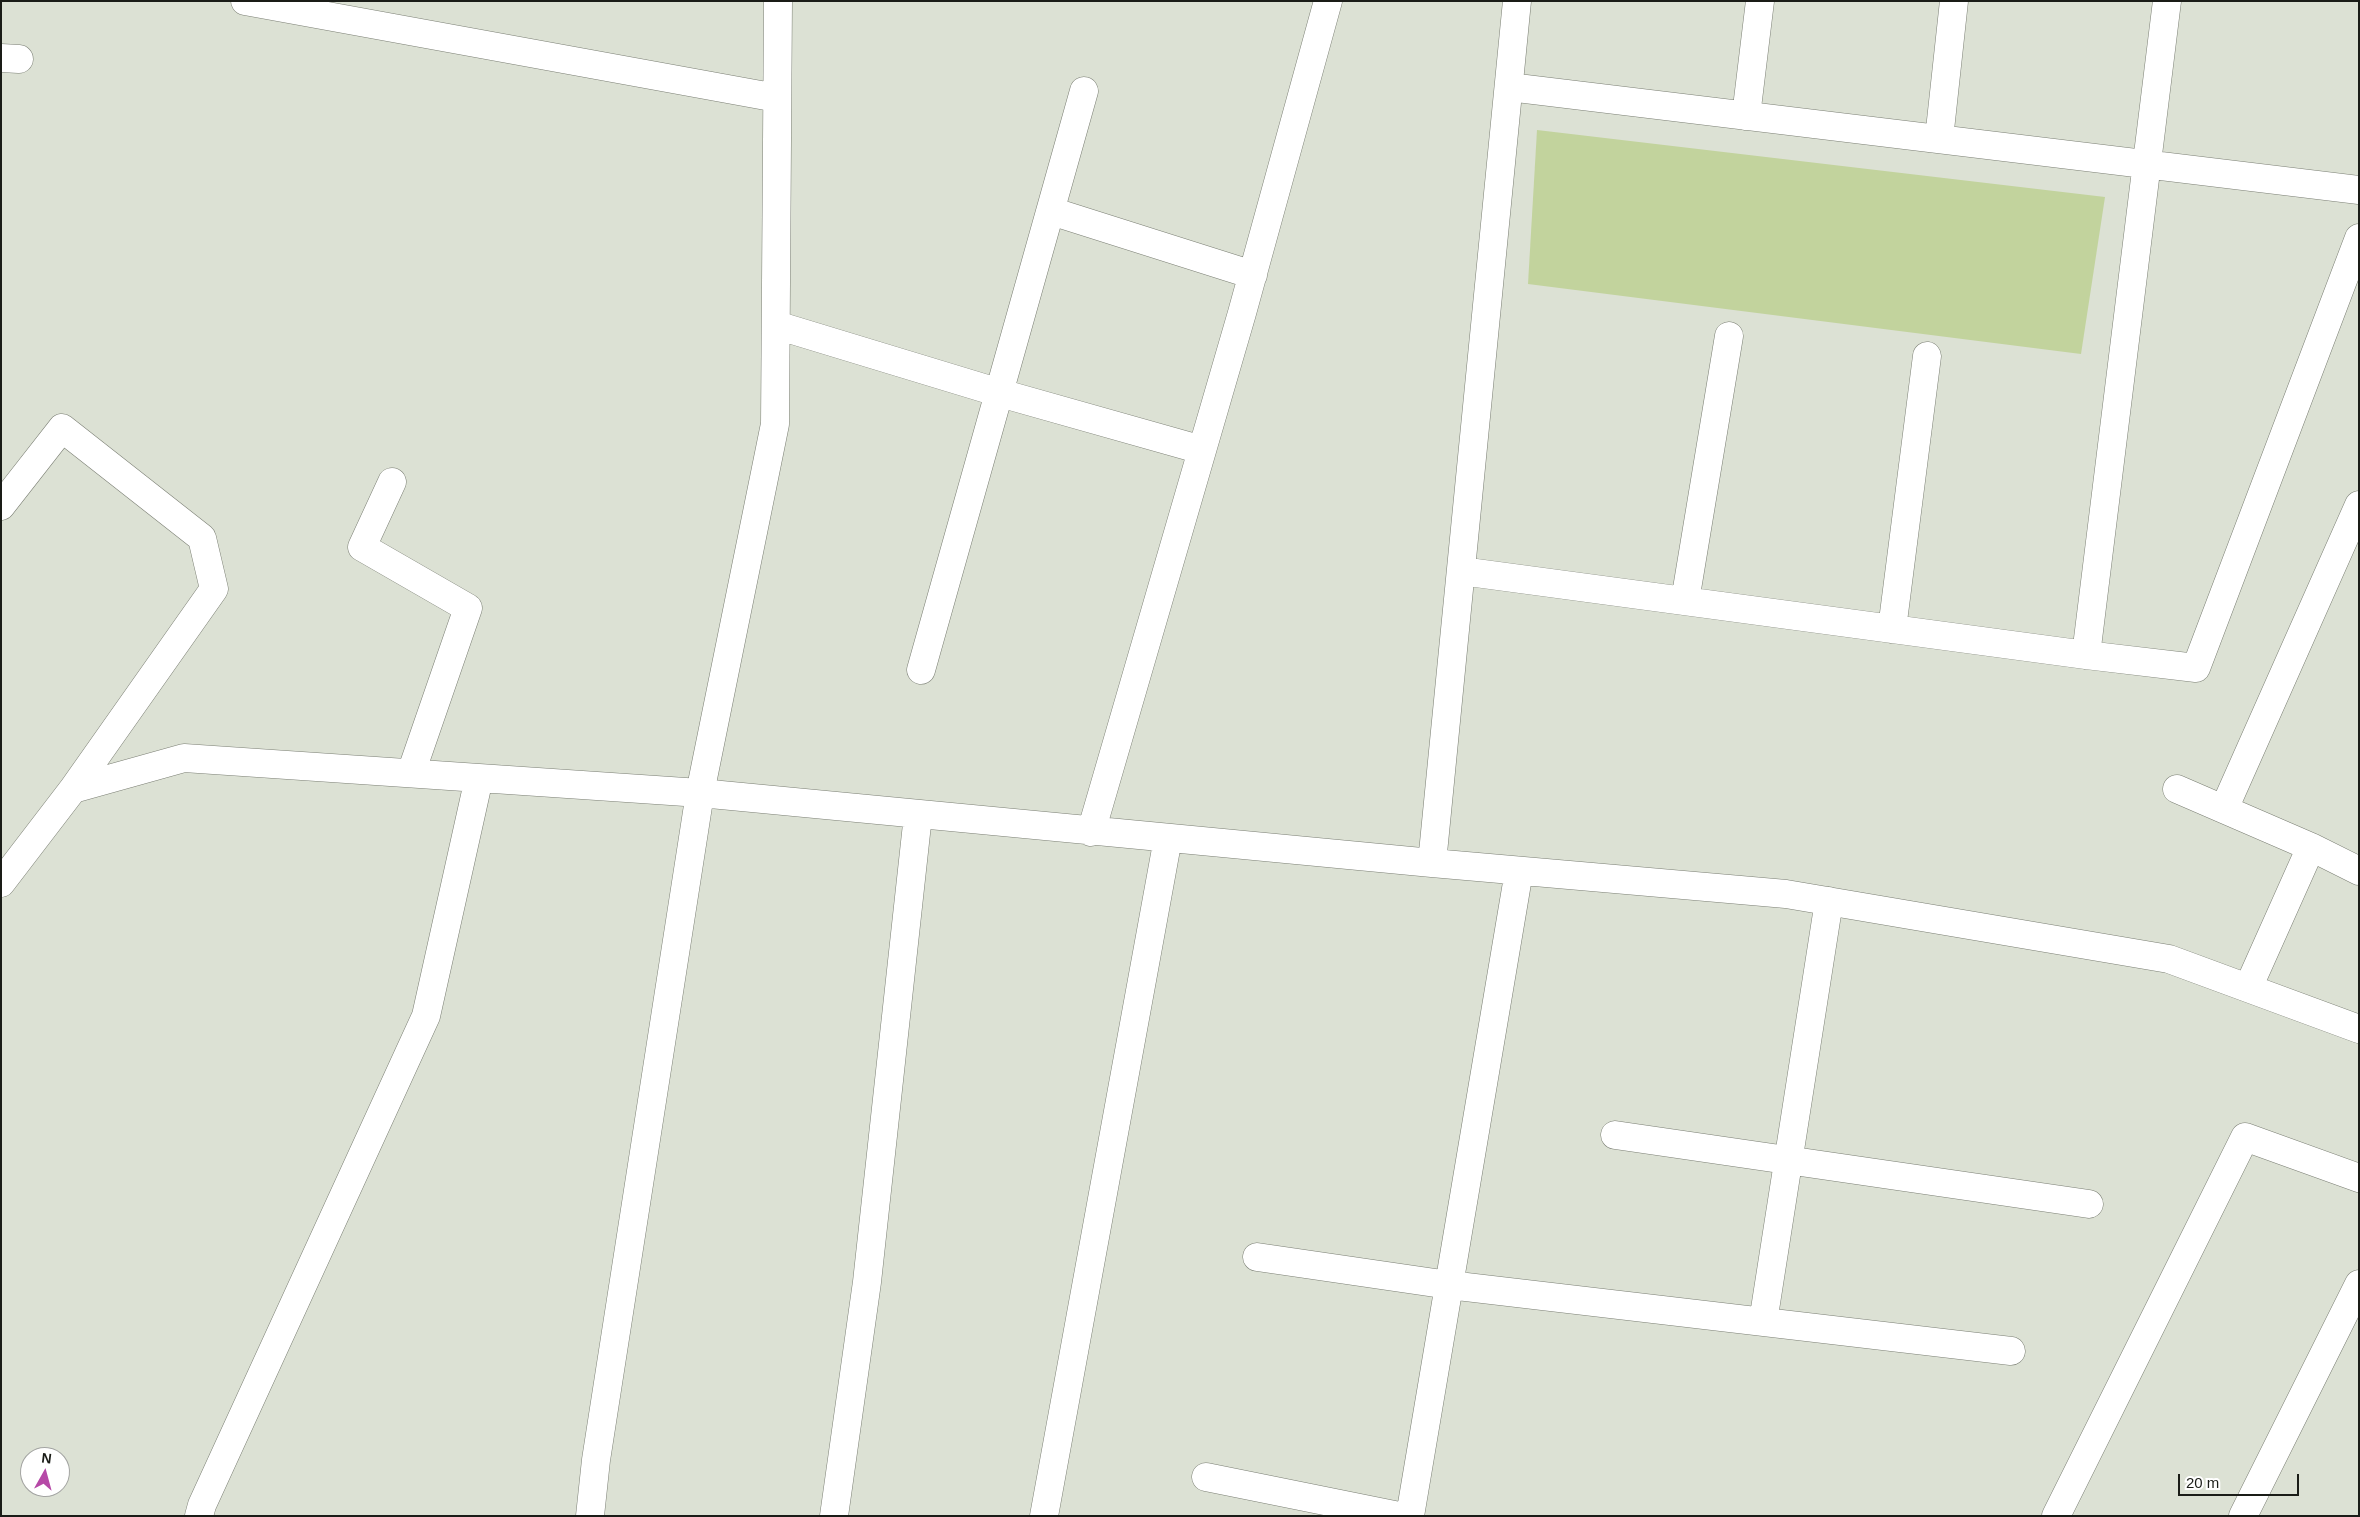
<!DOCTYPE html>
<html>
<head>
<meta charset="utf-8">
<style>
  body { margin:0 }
  #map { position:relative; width:2360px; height:1517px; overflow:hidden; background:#dce1d4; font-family:Arial,sans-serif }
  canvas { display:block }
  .frame { position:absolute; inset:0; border:2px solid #1a1c17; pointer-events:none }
  .north { position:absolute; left:20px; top:1447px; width:50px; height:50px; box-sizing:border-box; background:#fff; border:1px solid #a3a4a2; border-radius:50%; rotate:7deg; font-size:14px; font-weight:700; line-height:20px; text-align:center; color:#1a1c17 }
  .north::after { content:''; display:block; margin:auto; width:18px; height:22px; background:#b649a7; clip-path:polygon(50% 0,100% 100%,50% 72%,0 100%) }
  .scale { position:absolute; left:2178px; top:1474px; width:121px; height:22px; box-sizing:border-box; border:2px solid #1a1c17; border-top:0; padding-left:6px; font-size:15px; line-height:18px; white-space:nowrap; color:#1a1c17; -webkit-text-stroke:4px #fff; paint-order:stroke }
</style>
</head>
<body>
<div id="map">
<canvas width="2360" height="1517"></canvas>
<div class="frame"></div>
<div class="north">N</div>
<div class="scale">20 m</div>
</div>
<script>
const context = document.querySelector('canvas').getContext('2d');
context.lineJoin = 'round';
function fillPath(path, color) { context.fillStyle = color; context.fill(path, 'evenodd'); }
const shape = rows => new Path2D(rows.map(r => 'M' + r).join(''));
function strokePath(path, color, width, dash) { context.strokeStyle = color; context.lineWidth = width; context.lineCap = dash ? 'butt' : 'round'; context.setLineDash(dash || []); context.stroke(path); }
fillPath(shape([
  [1537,130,2105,197,2081,354,1528,284]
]), '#c2d39d');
const minor = shape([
  [245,1,777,98],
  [1,58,19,59],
  [1509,87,2359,190],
  [1746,116,1760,1],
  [1939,139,1954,1],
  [1051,211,1253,275],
  [776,325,1000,393,1202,450],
  [392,482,362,547,468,608,411,773],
  [1,506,62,428,202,538,214,589,73,789],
  [1461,571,2086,655,2196,668,2359,238],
  [1685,601,1729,336],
  [1892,629,1927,356],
  [2086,655,2167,1],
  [921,670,1084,91],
  [2177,789,2311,847,2359,871],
  [2224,809,2359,505],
  [1091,832,1242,313,1328,1],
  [1432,863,1517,1],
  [1,883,73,789,184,758,700,793,1432,863,1786,894,2169,959,2359,1029],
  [2248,988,2311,847],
  [1615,1135,2089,1204],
  [1257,1257,1449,1285,2011,1351],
  [1763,1322,1829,901],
  [1206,1477,1399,1516],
  [199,1516,202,1505,426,1016,479,778],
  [590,1516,596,1460,700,793,775,424,778,1],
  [834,1516,867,1282,918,815],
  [1044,1516,1168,838],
  [1410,1516,1519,871],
  [2056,1516,2245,1137,2359,1178],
  [2243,1516,2359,1284]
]);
strokePath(minor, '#7b7f74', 29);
strokePath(minor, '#fff', 28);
</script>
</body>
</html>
